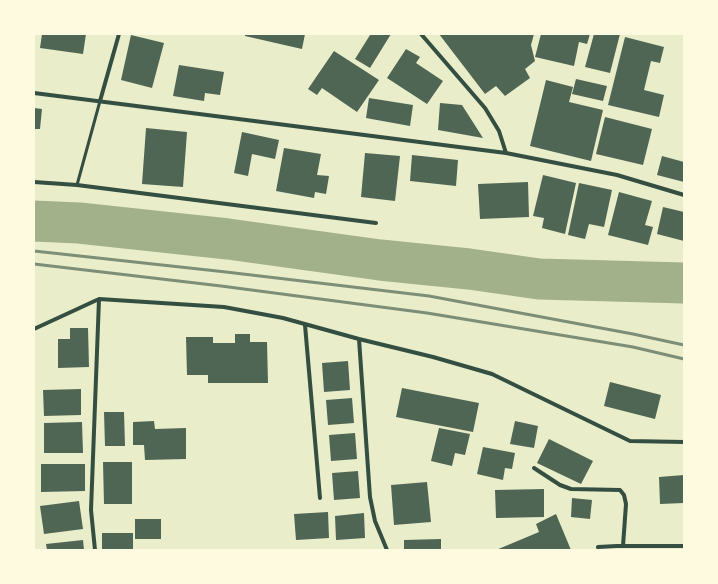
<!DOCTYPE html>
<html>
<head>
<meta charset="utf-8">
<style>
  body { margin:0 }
  #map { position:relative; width:718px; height:584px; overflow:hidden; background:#e9edc9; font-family:Raleway,sans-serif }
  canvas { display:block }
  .frame { position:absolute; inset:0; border:35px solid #fefae0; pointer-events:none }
</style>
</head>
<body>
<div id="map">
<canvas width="718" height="584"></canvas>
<div class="frame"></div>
</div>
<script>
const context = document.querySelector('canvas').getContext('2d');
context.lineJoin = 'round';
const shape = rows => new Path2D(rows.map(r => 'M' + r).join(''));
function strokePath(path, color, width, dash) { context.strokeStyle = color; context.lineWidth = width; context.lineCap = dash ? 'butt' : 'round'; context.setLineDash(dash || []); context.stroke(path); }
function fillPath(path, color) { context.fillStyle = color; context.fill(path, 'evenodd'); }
strokePath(shape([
  [34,221,79,223,228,239,380,260,469,269,539,279,684,283]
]), '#a3b18a', 41);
fillPath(shape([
  [42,34,86,34,83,54,40,48],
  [245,34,305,34,302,49,245,36],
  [368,34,391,34,370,68,355,59,370,35],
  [439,34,534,34,531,45,535,61,525,69,530,78,505,96,496,86,485,94],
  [541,34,590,34,587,44,579,42,574,66,535,57],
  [594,34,620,34,610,73,585,67],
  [131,35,164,43,152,88,121,80],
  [625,37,664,47,660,63,651,61,644,90,664,95,659,117,608,105],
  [406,49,420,57,416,63,443,81,427,104,387,78],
  [334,51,379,80,357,112,322,88,317,95,308,89],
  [179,65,224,72,220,95,205,93,204,101,173,96],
  [576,79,607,86,603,101,572,94],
  [546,80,573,87,569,102,603,110,591,161,530,146],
  [369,98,413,105,410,126,366,118],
  [440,103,462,105,483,138,438,130],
  [34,108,42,109,40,129,34,129],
  [605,117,652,129,643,165,596,154],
  [146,128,187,132,183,187,142,184],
  [242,132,279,140,275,159,252,154,248,176,234,173],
  [284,148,321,154,317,175,329,176,326,194,315,192,314,198,276,191],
  [365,153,400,156,395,201,361,197],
  [412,155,458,160,456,186,410,181],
  [662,156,684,162,684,182,657,175],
  [543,175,576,183,565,234,542,228,544,218,533,216],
  [528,182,529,217,480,219,478,184],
  [579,183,612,190,604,227,589,224,585,239,568,235],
  [619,192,652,201,645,225,653,227,648,245,608,235],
  [663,207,684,212,684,241,657,234],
  [70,328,88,328,89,367,58,368,58,339,70,339],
  [235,334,250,334,250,342,267,342,268,383,208,383,208,375,187,375,186,337,213,337,213,343,235,343],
  [348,361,350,390,324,392,322,363],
  [610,382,661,395,655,419,604,406],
  [402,388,479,403,473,432,396,417],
  [81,389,81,415,44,416,43,390],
  [352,398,354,423,328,425,326,400],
  [104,412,124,412,125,446,105,446],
  [154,421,155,429,186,428,186,459,145,460,144,445,133,445,133,422],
  [515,421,538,426,534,448,510,444],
  [82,422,83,453,44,453,44,423],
  [439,428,470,434,465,455,455,453,452,466,431,461],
  [355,433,357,459,331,461,329,435],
  [549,439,593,461,581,484,537,463],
  [483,447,515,453,512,469,505,468,503,480,477,474],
  [103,462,132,462,132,504,104,504],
  [41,464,85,464,85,491,41,492],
  [358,471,360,498,334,500,332,473],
  [684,475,684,503,660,504,659,477],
  [427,482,431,522,394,525,391,485],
  [544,489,544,517,496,518,495,490],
  [572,498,592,500,590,519,571,517],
  [79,501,83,529,44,534,40,506],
  [328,512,329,538,296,540,294,514],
  [364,513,365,538,336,540,335,516],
  [556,514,571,550,496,550,539,532,536,524],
  [135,519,161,519,161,539,135,539],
  [102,533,133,533,133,550,102,550],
  [441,539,441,550,404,550,404,540],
  [83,540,84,550,47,550,46,544]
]), '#4f6655');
strokePath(shape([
  [77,185,100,101]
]), '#344e41', 3);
strokePath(shape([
  [421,34,485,108,499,131,506,153],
  [34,93,506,153,617,175,684,195],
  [100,101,119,34],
  [34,182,77,185,376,223],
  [305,325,320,498],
  [34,329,99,299,224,307,283,318,359,339,433,357,492,374,630,441,684,442],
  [359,339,370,497,375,521,387,550],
  [534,468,560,485,571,489,620,490,624,495,626,504,623,546],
  [95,550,91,510,99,299],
  [599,550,598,547,617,546,684,546]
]), '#344e41', 4);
strokePath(shape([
  [34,251,226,272,429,296,633,334,684,345],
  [34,264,221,286,427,313,633,347,684,359]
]), '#7c8e77', 3);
</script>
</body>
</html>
